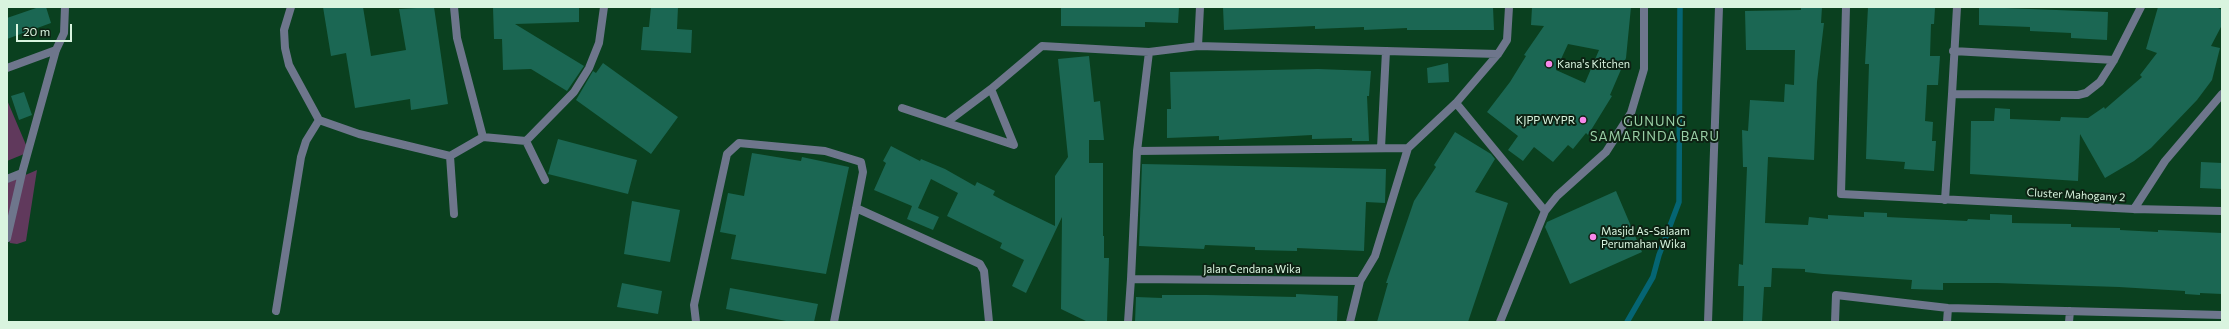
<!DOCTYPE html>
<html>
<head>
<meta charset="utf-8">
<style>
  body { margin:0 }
  #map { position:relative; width:2229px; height:329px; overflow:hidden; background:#0a401f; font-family:Commissioner,sans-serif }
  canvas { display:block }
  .frame { position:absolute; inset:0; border:8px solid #d9f4df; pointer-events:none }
  .scale { position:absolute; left:16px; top:24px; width:56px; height:18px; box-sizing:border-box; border:2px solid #d9f4df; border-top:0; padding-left:5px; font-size:12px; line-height:14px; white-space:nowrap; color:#d9f4df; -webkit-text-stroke:3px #0d2213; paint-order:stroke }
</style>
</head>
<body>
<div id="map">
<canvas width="2229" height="329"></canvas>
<div class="frame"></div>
<div class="scale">20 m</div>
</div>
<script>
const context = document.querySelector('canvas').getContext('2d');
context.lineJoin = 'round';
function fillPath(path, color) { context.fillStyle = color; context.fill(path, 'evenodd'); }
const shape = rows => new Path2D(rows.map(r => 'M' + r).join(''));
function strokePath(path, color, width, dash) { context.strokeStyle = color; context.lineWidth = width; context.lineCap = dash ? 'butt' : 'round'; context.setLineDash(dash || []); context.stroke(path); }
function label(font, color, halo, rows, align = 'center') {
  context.font = font + ' Commissioner,sans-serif'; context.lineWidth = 4; context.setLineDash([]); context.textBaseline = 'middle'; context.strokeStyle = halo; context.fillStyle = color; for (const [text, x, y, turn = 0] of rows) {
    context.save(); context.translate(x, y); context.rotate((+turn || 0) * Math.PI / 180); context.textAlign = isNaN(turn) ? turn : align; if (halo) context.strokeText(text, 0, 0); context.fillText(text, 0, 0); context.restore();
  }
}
fillPath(shape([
  [7,100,29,152,7,161],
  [37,170,26,241,17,244,10,243,7,235,7,183]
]), '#60395c');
strokePath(shape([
  [1627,322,1653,277,1659,255,1679,202,1680,7]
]), '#056573', 5.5);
fillPath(shape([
  [39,7,46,7,51,23,7,39,7,18],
  [323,7,363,7,371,56,406,50,399,9,434,7,448,104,411,110,410,99,355,108,346,53,331,56],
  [493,7,579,7,579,22,515,24,584,66,567,91,531,69,503,70,502,39,494,39],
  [651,7,678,7,677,29,692,30,691,53,641,50,643,27,649,27],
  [1061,7,1179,7,1178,23,1145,22,1145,27,1061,26],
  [1223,7,1493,7,1494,30,1407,30,1407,28,1364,30,1364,27,1315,29,1315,26,1224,30],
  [1532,7,1631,7,1626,58,1610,95,1612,96,1588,135,1586,133,1573,149,1568,145,1553,162,1534,147,1523,161,1508,150,1518,136,1487,112,1510,82,1526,56,1524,55,1544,26,1531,25],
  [1568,44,1599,50,1585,83,1556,70],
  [1801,7,1822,7,1821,23,1824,23,1817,82,1814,160,1768,157,1765,223,1808,225,1809,217,1828,219,1828,215,1864,217,1864,212,1887,213,1887,217,1967,221,1968,219,1990,220,1990,214,2012,215,2012,223,2071,224,2071,227,2120,228,2120,230,2158,232,2158,230,2222,233,2222,294,2200,293,2200,295,2185,294,2185,291,2119,287,1997,283,1943,283,1943,290,1911,289,1912,280,1823,274,1805,272,1805,269,1772,268,1771,287,1764,287,1762,322,1743,321,1744,286,1738,286,1739,264,1743,265,1747,167,1743,167,1742,130,1748,131,1750,100,1784,102,1785,84,1794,85,1795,50,1746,50,1745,11,1801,10],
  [1868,7,1935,8,1934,24,1931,24,1930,56,1940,56,1938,85,1927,85,1925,121,1933,122,1932,141,1936,141,1934,171,1904,169,1905,162,1866,159,1869,64,1865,64],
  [1979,7,2108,12,2107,40,2071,38,2071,33,2030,31,2030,27,1979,25],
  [2158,7,2216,7,2222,10,2222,25,2211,46,2220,48,2212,80,2197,100,2151,148,2134,161,2105,178,2080,134,2078,181,1970,174,1971,121,1994,121,1995,108,2010,109,2010,119,2060,121,2061,117,2088,118,2104,107,2105,109,2142,77,2140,75,2157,53,2146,49],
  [1089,56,1094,102,1100,101,1104,140,1089,140,1089,163,1103,163,1103,236,1104,236,1104,258,1109,258,1107,322,1088,322,1061,309,1062,217,1026,293,1012,286,1024,260,1000,248,1002,243,947,216,958,193,931,179,918,208,939,217,933,230,907,219,912,206,874,190,886,163,883,161,891,146,920,161,921,159,945,169,975,186,977,182,995,191,993,195,1006,202,1055,226,1055,176,1068,157,1058,59],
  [603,63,678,117,651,154,576,100,593,71,596,73],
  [1448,63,1449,82,1428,83,1427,68],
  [1318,69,1371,71,1369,96,1367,96,1369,141,1352,141,1352,138,1312,139,1312,135,1219,140,1219,136,1167,138,1167,109,1171,109,1170,72],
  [24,92,32,115,19,120,11,96],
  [1455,132,1491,154,1495,159,1475,192,1508,203,1468,322,1377,322,1388,283,1386,283,1414,201,1436,167,1434,165],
  [558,139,637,160,628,194,548,174],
  [752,153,801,161,802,157,849,167,826,274,731,259,736,235,720,232,728,193,744,196],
  [2201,162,2222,163,2222,189,2200,188],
  [1142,164,1386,169,1385,203,1366,202,1364,251,1297,248,1297,251,1255,250,1255,247,1205,245,1204,249,1139,246],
  [1616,191,1642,252,1570,284,1545,227,1547,222],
  [632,201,680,210,670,262,624,254],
  [622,283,662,291,658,314,617,307],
  [730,288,818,304,814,322,791,322,726,309],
  [1296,294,1338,296,1337,322,1135,322,1136,297,1162,298,1162,295,1207,295,1296,297]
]), '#1b6753');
strokePath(shape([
  [291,7,284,30,285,48,289,65,319,120,359,134,450,156,483,137,526,141,574,92,589,68,599,43,604,7],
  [454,7,457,38,483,137],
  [1200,7,1198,46,1498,54],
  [1509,7,1507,40,1498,54,1456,103,1545,211],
  [1846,7,1841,194,2134,209,2222,211],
  [1198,46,1149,52,1137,151,1408,148,1456,103],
  [1953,51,2114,60],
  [7,68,56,50],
  [991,89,1042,46,1149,52],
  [1952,94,1957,7],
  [902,108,1014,145,991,89,947,122],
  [526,141,545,180],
  [1381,148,1386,51],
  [1137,151,1131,279,1360,281,1375,256,1408,148],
  [450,156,454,214],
  [7,179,22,173],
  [1945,200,1952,94,2078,95,2086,93,2100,82,2114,60,2141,7],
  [856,208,980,264,984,271,989,322],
  [2134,209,2165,161,2222,94],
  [7,238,22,173,56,50,64,33,65,7],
  [276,311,301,157,306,141,319,120],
  [696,322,694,305,727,154,739,143,825,151,861,162,863,172,834,322],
  [1128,322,1131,279],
  [1350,322,1360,281],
  [1500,322,1545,211,1557,196,1606,152,1631,113,1644,69,1644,7],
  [1708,322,1719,7],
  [1835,322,1836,295,1948,308,2222,315],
  [1947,322,1948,308],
  [2069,322,2070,311]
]), '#6e768c', 8);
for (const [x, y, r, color] of [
  [1549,64,4,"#f788eb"],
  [1583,120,4,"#f788eb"],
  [1593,237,4,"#f788eb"]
]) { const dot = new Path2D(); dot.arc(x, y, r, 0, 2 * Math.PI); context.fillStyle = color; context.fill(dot); strokePath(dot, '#0d2213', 1.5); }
label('11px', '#d9f4df', '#0d2213', [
  ["Kana's Kitchen",1557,64],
  ["KJPP WYPR",1575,120,"right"],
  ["Masjid As-Salaam",1601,231],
  ["Perumahan Wika",1601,244]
], 'left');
label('11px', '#d9f4df', '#0d2213', [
  ["Cluster Mahogany 2",2076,195,3],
  ["Jalan Cendana Wika",1252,269]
]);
context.letterSpacing = '1px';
label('13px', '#9acfa6', '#0d2213', [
  ["GUNUNG",1655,122],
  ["SAMARINDA BARU",1655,137]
]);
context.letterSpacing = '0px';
</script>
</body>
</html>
